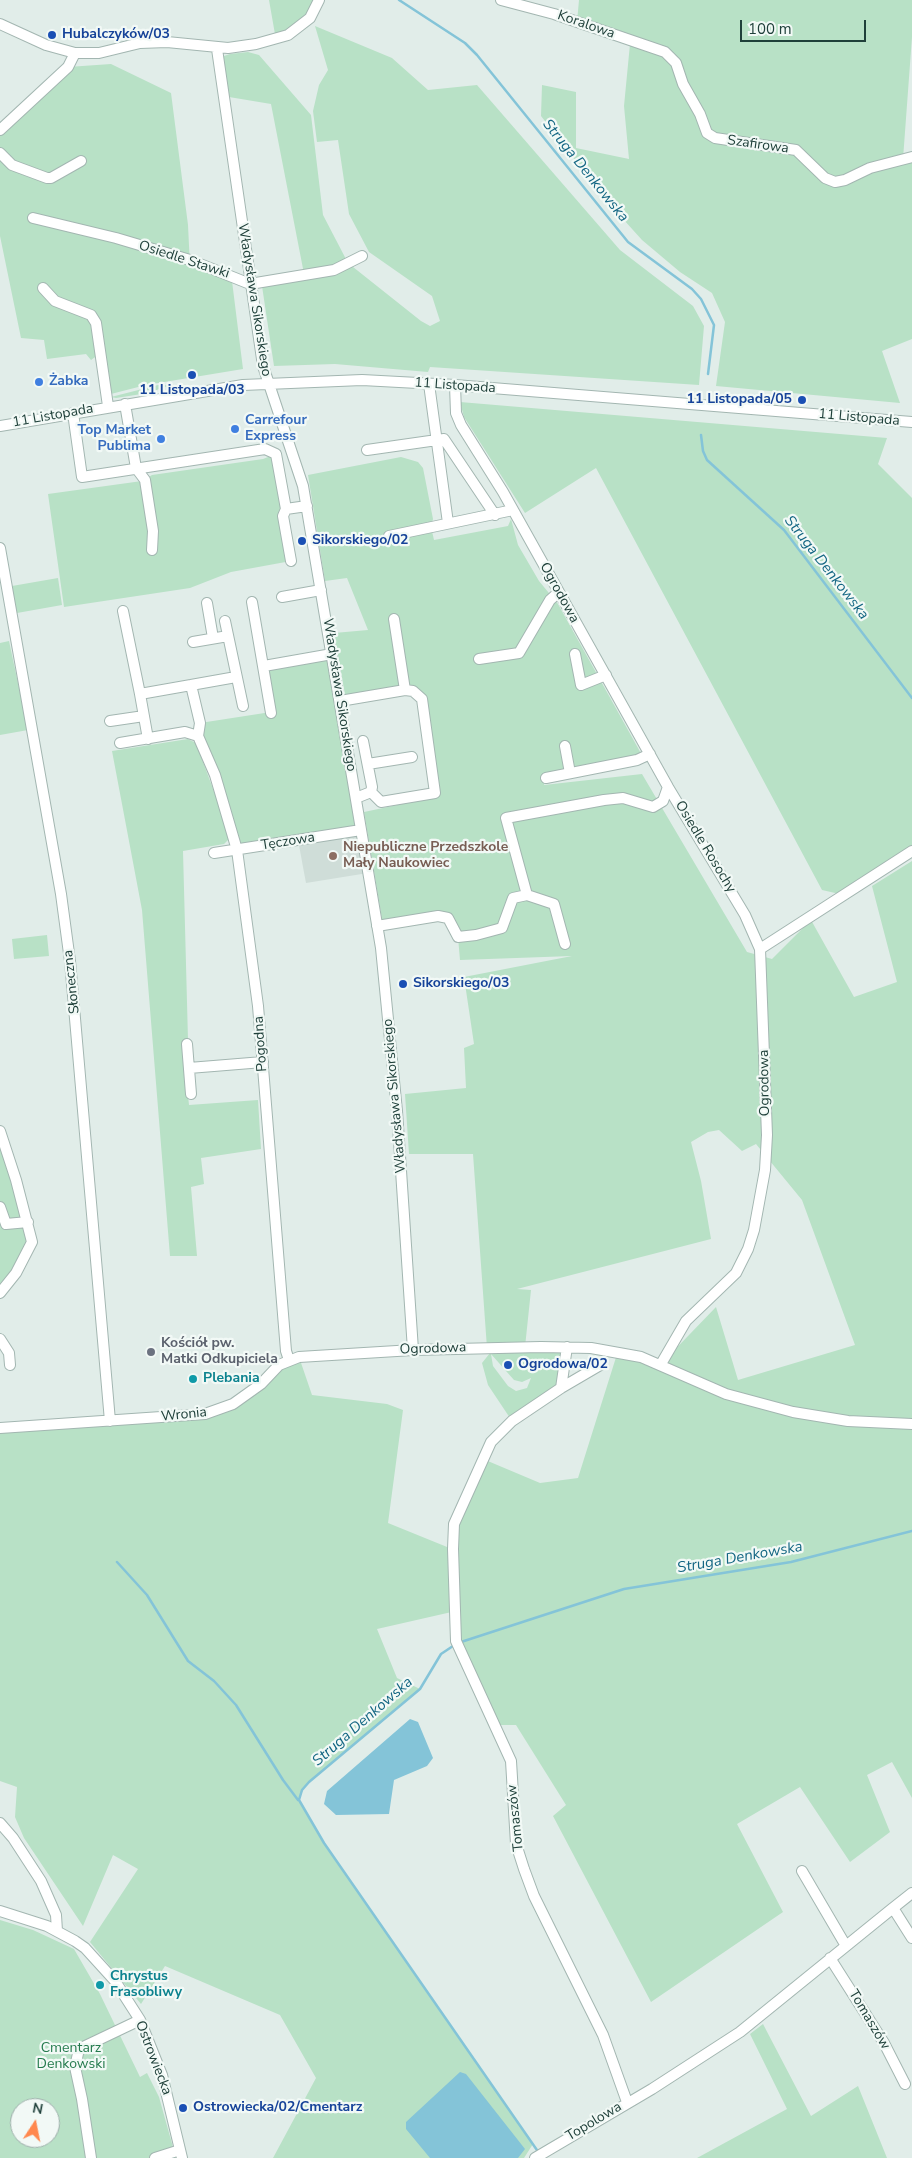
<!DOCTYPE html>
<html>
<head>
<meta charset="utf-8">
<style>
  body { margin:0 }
  #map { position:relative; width:912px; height:2158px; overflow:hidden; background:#e1ede9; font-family:"Nunito Sans",sans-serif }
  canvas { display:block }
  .north { position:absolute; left:10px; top:2098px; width:50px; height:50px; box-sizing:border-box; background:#f2f9f6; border:1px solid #9eafab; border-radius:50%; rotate:11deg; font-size:14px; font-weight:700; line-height:20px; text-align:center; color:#1f403a }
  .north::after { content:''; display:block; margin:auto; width:18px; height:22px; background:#ff884e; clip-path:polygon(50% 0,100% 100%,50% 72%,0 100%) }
  .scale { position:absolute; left:740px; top:20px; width:126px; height:22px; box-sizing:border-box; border:2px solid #1f403a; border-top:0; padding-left:6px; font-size:15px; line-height:18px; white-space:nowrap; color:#1f403a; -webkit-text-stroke:4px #f2f9f6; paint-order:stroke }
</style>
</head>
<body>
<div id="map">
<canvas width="912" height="2158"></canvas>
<div class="north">N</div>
<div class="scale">100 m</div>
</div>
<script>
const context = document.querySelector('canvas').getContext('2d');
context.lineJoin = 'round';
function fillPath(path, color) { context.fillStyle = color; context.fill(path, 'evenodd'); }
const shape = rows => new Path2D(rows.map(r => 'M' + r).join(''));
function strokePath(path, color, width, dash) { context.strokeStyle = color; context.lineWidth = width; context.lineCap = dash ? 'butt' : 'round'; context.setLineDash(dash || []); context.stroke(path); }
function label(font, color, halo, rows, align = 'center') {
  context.font = font + ' "Nunito Sans",sans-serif'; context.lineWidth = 4.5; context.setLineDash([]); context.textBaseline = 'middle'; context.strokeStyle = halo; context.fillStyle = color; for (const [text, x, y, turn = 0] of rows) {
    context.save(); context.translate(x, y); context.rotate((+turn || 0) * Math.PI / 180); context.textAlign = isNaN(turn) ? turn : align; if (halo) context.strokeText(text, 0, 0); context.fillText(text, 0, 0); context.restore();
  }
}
fillPath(shape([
  [361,830,368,873,306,883,298,840]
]), '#cfddd8');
fillPath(shape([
  [269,0,319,0,310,18,276,40],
  [579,0,912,0,912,37,903,159,912,157,912,339,882,351,900,403,716,386,725,322,712,293,680,272,642,240,605,199,541,116,542,85,576,92,576,148,629,159,624,106,630,44,577,22],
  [315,26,392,58,428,90,477,85,620,250,693,306,704,326,699,385,430,367,428,372,335,364,274,366,262,286,305,279,271,104,223,96,218,58,230,54,248,52,259,55,311,115,323,215,348,263,421,321,430,326,440,321,432,296,369,252,349,214,338,140,317,142,313,111,319,85,328,70],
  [111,64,171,93,188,225,190,266,232,281,243,369,146,385,107,395,110,384,105,350,91,360,86,354,47,359,44,340,21,338,0,236,0,121,3,127,68,67],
  [162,384,168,386,148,393,116,398,111,397],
  [460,402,887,438,878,464,912,498,912,851,844,895,822,890,596,468,525,513,464,417],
  [276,454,291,561,231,572,190,588,64,607,48,494,142,481,152,475,263,459],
  [401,457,418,462,423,468,433,519,431,527,434,540,508,526,511,519,518,545,539,581,558,604,643,757,546,777,544,785,642,774,747,952,772,959,811,920,854,997,897,982,872,886,912,861,912,1798,892,1762,867,1775,890,1832,850,1862,800,1787,737,1824,783,1912,651,2002,553,1816,566,1805,516,1725,494,1725,460,1652,456,1611,377,1629,397,1678,420,1689,309,1782,303,1790,299,1800,324,1843,533,2144,524,2158,273,2158,316,2078,280,2015,165,1966,141,2004,90,1942,138,1869,113,1855,83,1926,24,1838,15,1817,17,1787,0,1781,0,1428,212,1413,299,1357,312,1395,387,1404,403,1410,388,1523,452,1549,454,1524,483,1459,540,1483,578,1478,618,1351,661,1364,716,1307,738,1380,855,1345,802,1200,756,1144,742,1151,719,1130,708,1132,691,1142,701,1181,711,1239,517,1289,531,1290,525,1347,567,1347,561,1388,512,1421,488,1385,482,1363,490,1353,528,1353,524,1347,487,1348,473,1154,409,1154,405,1094,466,1088,464,1048,474,1044,464,977,572,956,460,960,458,937,448,918,383,925,364,812,440,796,427,795,431,795,422,699,413,691,346,700,334,633,368,630,347,578,325,581,308,475],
  [491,1354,514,1380,522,1382,531,1378,527,1388,516,1391,508,1386,493,1366],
  [58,578,62,605,17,613,12,586],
  [9,641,28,730,0,735,0,643],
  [332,654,361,830,237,850,200,733,200,723,271,712,264,666],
  [188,739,196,743,222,813,229,839,224,844,183,851,188,1040,182,1041,189,1105,258,1100,261,1149,201,1158,204,1184,191,1187,197,1256,170,1256,142,910,112,751],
  [47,935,49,956,14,959,12,939],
  [0,1131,32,1235,16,1273,0,1298],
  [0,1920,33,1930,74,1949,100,1994,140,2077,147,2073,159,2097,176,2158,0,2158],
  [20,2108,50,2108,50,2138,20,2138],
  [763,2024,811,2116,858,2086,887,2158,697,2158,787,2109,750,2034]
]), '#b8e1c6');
fillPath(shape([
  [410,1719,418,1722,433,1758,427,1766,394,1780,389,1814,336,1815,324,1804,327,1791],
  [460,2072,466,2074,525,2149,518,2158,430,2158,406,2129,406,2122]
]), '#84c4d8');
strokePath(shape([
  [399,0,465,43,477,55,628,242,692,289,701,299,714,325,708,374],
  [701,435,703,451,707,460,784,530,912,698],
  [117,1562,147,1595,188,1661,214,1681,236,1705,283,1780,298,1800],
  [461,1642,624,1589,791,1562,912,1531],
  [456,1644,441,1654,420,1689,309,1782,302,1790,299,1800,324,1843,539,2153]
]), '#84c4d8', 2.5);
const minor = shape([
  [501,0,554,14,665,52,676,63,683,84,700,114,707,133,715,138,796,150,825,178,835,182,845,180,870,168,912,157],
  [0,24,46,45,75,53,99,53,140,43,167,42,228,48,256,44,288,35,310,18,319,0],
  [217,49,263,366,303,486,381,948,397,1111,413,1350],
  [0,130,68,67,75,53],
  [0,153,12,165,47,178,51,178,81,161],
  [33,218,116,238,190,260,250,284,334,270,362,256],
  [43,288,55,301,91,315,96,323,108,406],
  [429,384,448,523],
  [455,385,456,413,461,425,503,492,668,787,745,915,760,949,767,1135,765,1170,754,1230,748,1249,736,1273,686,1321,661,1364],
  [125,404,136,468,145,480,153,531,152,550],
  [73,413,82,477,265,449,276,454,286,509,307,506],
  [0,426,243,385,362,380,455,385,912,422],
  [367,450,444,439,495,515],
  [286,509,283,516,291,561],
  [389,536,513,510],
  [0,548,61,894,70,961,110,1421],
  [282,597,321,590],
  [252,602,271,713],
  [207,603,213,638],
  [123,611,140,694,191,685,200,723,198,736,215,775,237,850,258,1006,286,1351,289,1360],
  [394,619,405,690],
  [225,621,243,706],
  [193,642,228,636],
  [575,654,581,685,606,675],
  [479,659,519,653,550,600,559,592],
  [264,666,332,654],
  [191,685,236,677],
  [140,694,148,739],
  [340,701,405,690,413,691,422,699,435,793,381,802,371,792],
  [110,721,144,716],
  [120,743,185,732,198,736],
  [565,746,570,773],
  [368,764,412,757],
  [546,778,637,760,650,754],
  [356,798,371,792,372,787,363,741],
  [214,853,361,830],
  [527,895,506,818,604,800,623,798,653,807,663,801,668,787],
  [377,926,438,916,448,918,458,937,476,935,502,928,513,898,527,895,554,904,565,944],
  [760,949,912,851],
  [187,1044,191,1094],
  [189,1068,263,1062],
  [0,1131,16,1180,32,1242,16,1273,0,1293],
  [0,1207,6,1224,28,1222],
  [0,1339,9,1353,10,1365],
  [567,1347,561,1388,512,1421,491,1442,454,1524,453,1549,456,1641,511,1761,516,1844,524,1869,534,1896,603,2035,627,2102],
  [561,1388,602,1364],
  [0,1428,205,1414,233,1404,261,1384,279,1365,299,1357,413,1350,541,1347,591,1348,641,1357,726,1394,793,1412,848,1421,912,1424],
  [0,1823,13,1838,41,1881,56,1915,57,1931],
  [802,1871,846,1946],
  [912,1893,893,1908,912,1938],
  [0,1911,47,1926,75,1941,85,1948,115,1981,140,2020,162,2075,182,2158],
  [830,1958,884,2043,905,2084],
  [91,2158,82,2099,75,2067,79,2049,140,2020],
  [155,2158,180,2150],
  [535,2158,652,2089,740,2032,893,1908]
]);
strokePath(minor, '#a3b6b1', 12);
strokePath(minor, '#fff', 10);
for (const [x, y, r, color] of [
  [52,35,5,"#1a4fb4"],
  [192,375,5,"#1a4fb4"],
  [39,382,5,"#3f7fe0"],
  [802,400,5,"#1a4fb4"],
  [235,429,5,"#3f7fe0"],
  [161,439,5,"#3f7fe0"],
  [302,541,5,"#1a4fb4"],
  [333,856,5,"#8d6e63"],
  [403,984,5,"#1a4fb4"],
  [151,1352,5,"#6b7280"],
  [508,1365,5,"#1a4fb4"],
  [193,1379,5,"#0f9aa8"],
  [100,1985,5,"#0f9aa8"],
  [183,2108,5,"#1a4fb4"]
]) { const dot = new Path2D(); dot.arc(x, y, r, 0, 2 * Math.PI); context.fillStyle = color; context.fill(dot); strokePath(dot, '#f2f9f6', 2); }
label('14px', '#1f403a', '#f2f9f6', [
  ["Koralowa",586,25,19],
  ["Szafirowa",758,145,8],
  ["Osiedle Stawki",184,260,18],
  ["Władysława Sikorskiego",254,300,81],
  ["11 Listopada",455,386,4],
  ["11 Listopada",53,416,-10],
  ["11 Listopada",859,418,5],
  ["Ogrodowa",559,593,61],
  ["Władysława Sikorskiego",339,695,81],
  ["Tęczowa",288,842,-9],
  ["Osiedle Rosochy",705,847,59],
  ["Słoneczna",72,982,-96],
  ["Pogodna",261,1044,-94],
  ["Ogrodowa",765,1083,-91],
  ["Władysława Sikorskiego",395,1096,-95],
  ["Ogrodowa",433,1349,-2],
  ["Wronia",184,1415,-6],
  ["Tomaszów",516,1818,-96],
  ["Tomaszów",869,2020,59],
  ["Ostrowiecka",153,2058,69],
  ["Topolowa",594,2122,-31]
]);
label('bold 14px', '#164399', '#f2f9f6', [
  ["Hubalczyków/03",62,35],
  ["11 Listopada/03",192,391,"center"],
  ["11 Listopada/05",792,400,"right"],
  ["Sikorskiego/02",312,541],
  ["Sikorskiego/03",413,984],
  ["Ogrodowa/02",518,1365],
  ["Ostrowiecka/02/Cmentarz",193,2108]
], 'left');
label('bold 14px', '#366cbe', '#f2f9f6', [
  ["Żabka",49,382],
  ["Carrefour",245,421],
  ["Express",245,437],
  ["Top Market",151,431,"right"],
  ["Publima",151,447,"right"]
], 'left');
label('bold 14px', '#785e54', '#f2f9f6', [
  ["Niepubliczne Przedszkole",343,848],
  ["Mały Naukowiec",343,864]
], 'left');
label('bold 14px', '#5b616d', '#f2f9f6', [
  ["Kościół pw.",161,1344],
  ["Matki Odkupiciela",161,1360]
], 'left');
label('bold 14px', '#0d838f', '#f2f9f6', [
  ["Plebania",203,1379],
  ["Chrystus",110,1977],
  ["Frasobliwy",110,1993]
], 'left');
label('14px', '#257b4e', '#f2f9f6', [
  ["Cmentarz",71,2049],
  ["Denkowski",71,2065]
]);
label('italic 15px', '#136683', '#f2f9f6', [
  ["Struga Denkowska",585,171,51],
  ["Struga Denkowska",826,568,52],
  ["Struga Denkowska",740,1558,-10],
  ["Struga Denkowska",363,1722,-41]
]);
</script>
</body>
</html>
